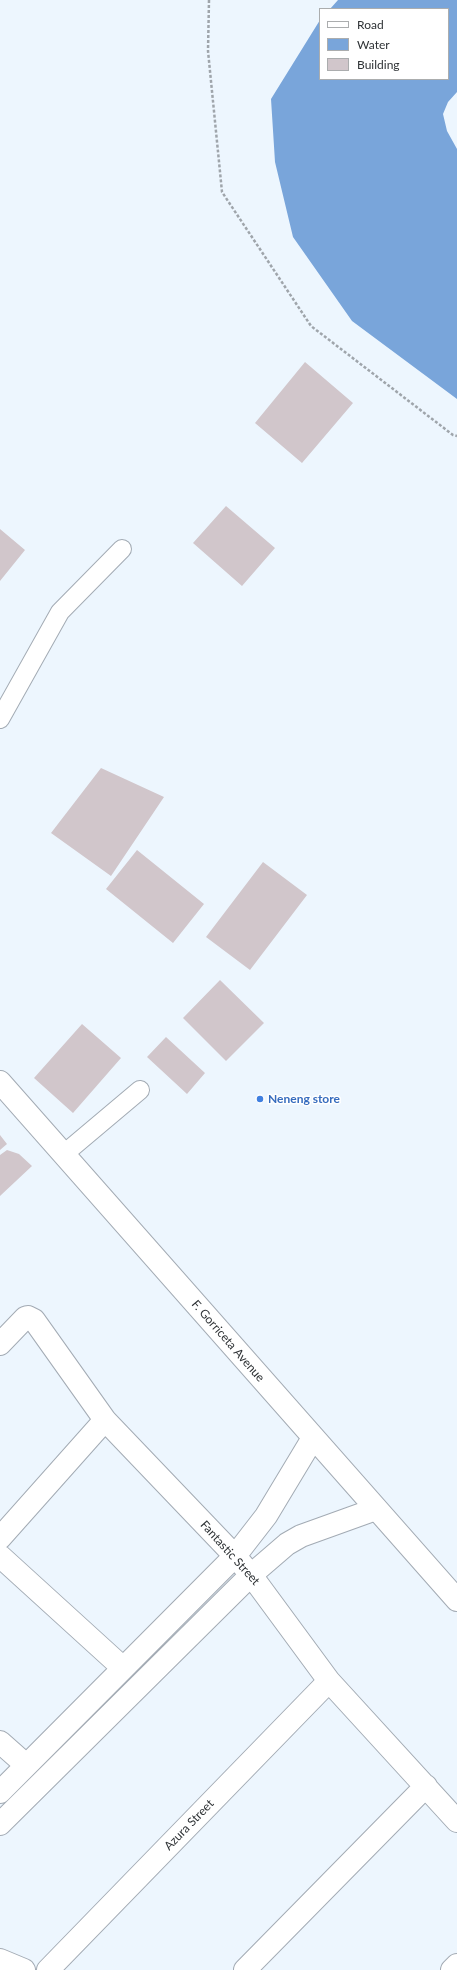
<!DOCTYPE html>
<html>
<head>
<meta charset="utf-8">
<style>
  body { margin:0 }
  #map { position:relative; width:457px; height:1970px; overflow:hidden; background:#edf6fe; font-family:Lato,sans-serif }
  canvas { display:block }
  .legend { position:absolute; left:319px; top:8px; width:130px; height:72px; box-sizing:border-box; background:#fff; border:1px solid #abadae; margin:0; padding:5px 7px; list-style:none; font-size:12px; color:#2e3235 }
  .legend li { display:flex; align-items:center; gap:8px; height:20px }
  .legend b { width:20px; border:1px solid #abadae }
</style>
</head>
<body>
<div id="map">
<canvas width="457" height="1970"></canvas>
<ul class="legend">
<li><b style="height:5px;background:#fff"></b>Road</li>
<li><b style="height:11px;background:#79a5da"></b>Water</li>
<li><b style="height:11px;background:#d1c6cb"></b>Building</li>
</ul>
</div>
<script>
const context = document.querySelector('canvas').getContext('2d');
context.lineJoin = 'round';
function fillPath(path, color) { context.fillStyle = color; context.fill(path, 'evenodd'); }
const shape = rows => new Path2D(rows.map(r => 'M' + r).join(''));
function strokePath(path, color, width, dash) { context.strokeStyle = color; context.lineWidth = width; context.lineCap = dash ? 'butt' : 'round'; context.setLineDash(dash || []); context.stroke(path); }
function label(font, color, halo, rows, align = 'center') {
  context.font = font + ' Lato,sans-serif'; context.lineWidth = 3; context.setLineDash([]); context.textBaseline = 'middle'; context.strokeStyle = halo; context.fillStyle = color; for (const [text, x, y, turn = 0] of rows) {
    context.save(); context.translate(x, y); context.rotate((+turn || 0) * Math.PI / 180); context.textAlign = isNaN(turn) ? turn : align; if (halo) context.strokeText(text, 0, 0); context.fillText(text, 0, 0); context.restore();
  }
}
fillPath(shape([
  [338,0,457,0,457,92,448,102,443,114,447,131,457,149,457,399,352,321,293,237,275,162,271,99,320,20,320,79,448,79,448,9,330,9]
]), '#79a5da');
fillPath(shape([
  [305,362,353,403,302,463,255,423],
  [226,506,275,548,242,586,193,543],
  [0,529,25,550,0,581],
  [101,768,164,797,111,876,51,833],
  [137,850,204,904,173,943,106,889],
  [263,862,307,895,250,970,206,937],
  [220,980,264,1023,226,1061,183,1018],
  [82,1024,121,1058,73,1113,34,1078],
  [166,1037,205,1073,187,1094,147,1057],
  [0,1135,7,1144,0,1150],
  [7,1150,19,1154,32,1166,0,1196,0,1155]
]), '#d1c6cb');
const lane = shape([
  [0,719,60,612,122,549],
  [64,1154,140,1090]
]);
const street = shape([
  [0,1344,25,1318,28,1317,34,1320,105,1420,235,1556,251,1575,329,1681,457,1821],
  [0,1538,105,1420],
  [0,1556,123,1668],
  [0,1742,26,1765],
  [0,1792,235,1556,266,1516,313,1438],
  [0,1824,251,1575,287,1544,301,1536,376,1509],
  [0,1960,24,1970],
  [48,1970,329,1681],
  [245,1970,426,1786],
  [452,1970,457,1965]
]);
const secondary = shape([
  [0,1082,457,1600]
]);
strokePath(lane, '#a3abb4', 20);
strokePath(street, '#a3abb4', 24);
strokePath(secondary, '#a3abb4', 24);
strokePath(shape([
  [209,0,208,51,222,192,311,326,453,435,457,436]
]), '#9fa5ab', 2.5, [3, 2]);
strokePath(lane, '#fff', 18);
strokePath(street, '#fff', 22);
strokePath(secondary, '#fff', 22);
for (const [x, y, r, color] of [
  [260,1099,4,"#3f7fe0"]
]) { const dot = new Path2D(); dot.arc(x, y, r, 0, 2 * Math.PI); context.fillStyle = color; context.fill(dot); strokePath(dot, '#fff', 1.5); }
label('bold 12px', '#366cbe', '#fff', [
  ["Neneng store",268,1099]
], 'left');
label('12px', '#2e3235', '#fff', [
  ["F. Gorriceta Avenue",228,1341,49],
  ["Fantastic Street",230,1553,48],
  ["Azura Street",189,1825,-46]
]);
</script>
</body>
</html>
